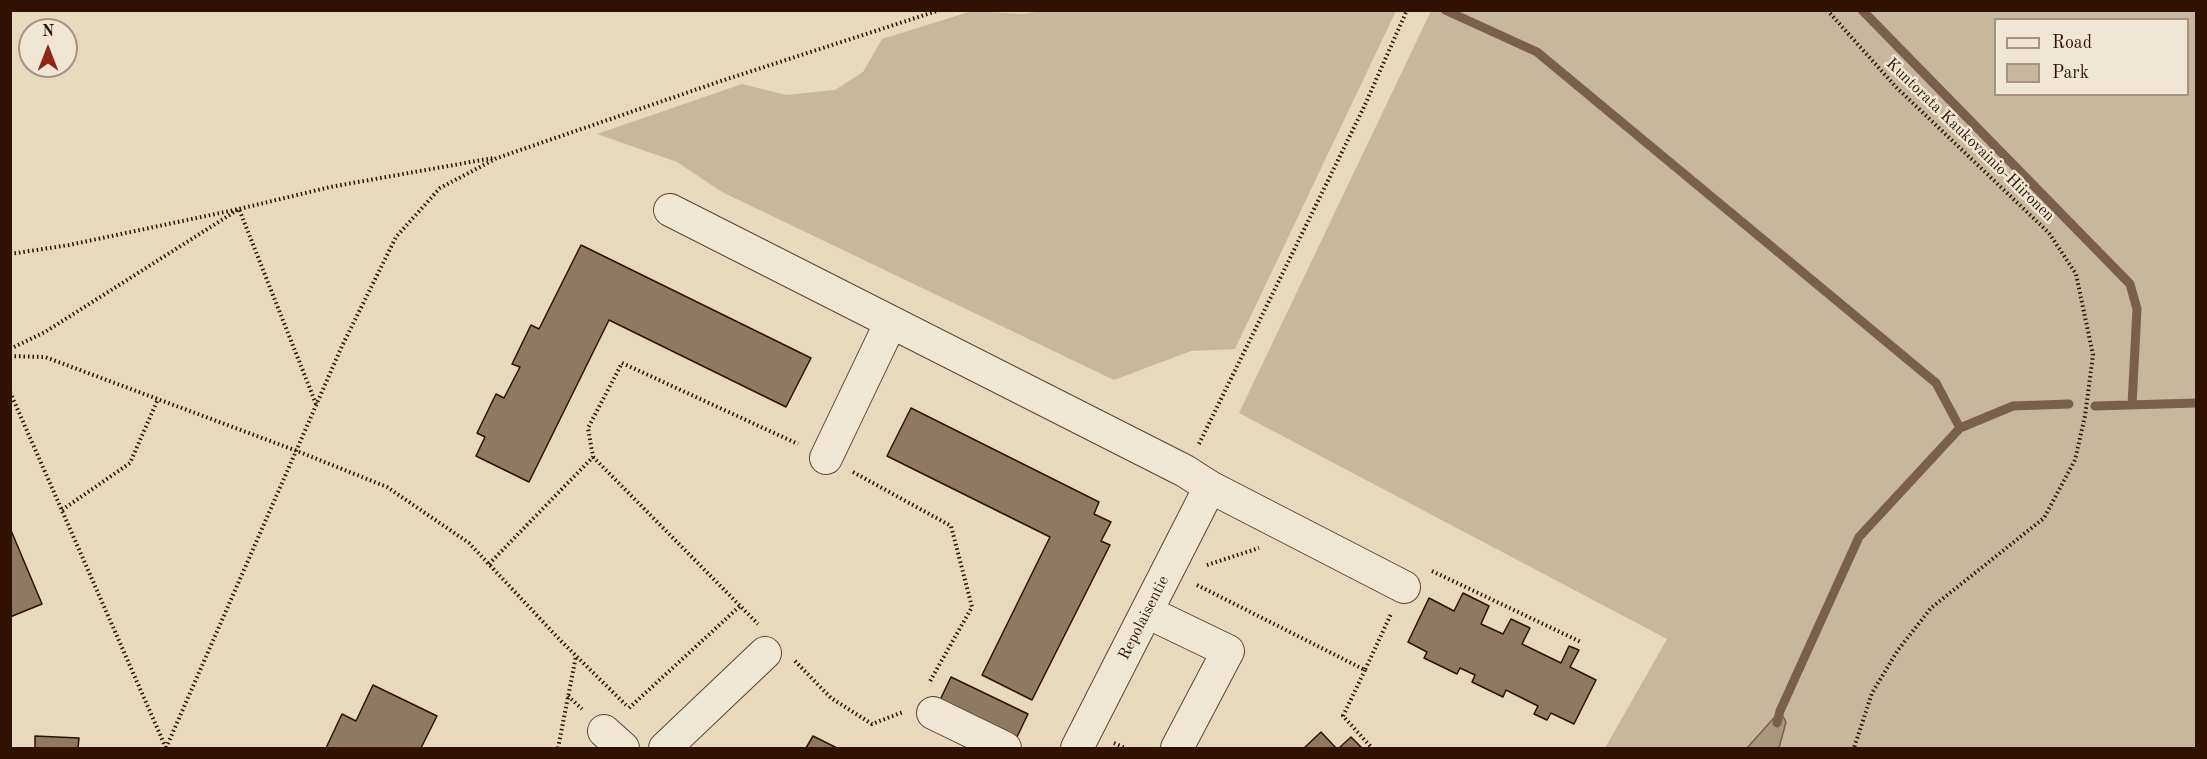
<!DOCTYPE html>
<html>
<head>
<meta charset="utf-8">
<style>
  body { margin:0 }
  #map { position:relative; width:2207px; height:759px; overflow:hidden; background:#e8d9bd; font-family:"Old Standard TT",serif }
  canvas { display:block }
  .frame { position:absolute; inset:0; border:12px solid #311102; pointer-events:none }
  .legend { position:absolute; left:1994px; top:18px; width:195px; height:78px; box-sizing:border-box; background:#f0e6d4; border:2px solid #a49180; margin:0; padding:8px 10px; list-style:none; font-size:18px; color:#311102 }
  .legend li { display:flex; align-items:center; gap:12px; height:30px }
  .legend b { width:30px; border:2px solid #a49180 }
  .north { position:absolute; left:18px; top:18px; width:60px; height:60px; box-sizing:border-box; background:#f0e6d4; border:2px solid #a49180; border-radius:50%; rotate:0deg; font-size:16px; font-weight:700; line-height:24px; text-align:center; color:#311102 }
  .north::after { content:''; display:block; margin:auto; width:21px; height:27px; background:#8f2418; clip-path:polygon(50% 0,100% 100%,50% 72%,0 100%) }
</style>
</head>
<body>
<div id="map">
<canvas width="2207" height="759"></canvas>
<div class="frame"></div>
<ul class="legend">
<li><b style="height:8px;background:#f0e6d4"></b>Road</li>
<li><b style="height:16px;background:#c9b79d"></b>Park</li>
</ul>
<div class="north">N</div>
</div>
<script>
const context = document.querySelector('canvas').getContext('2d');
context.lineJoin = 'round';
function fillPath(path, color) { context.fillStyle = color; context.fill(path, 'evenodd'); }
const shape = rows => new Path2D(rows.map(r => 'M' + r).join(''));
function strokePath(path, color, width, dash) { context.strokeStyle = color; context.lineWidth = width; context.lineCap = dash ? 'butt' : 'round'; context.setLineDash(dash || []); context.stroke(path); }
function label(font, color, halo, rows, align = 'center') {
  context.font = font + ' "Old Standard TT",serif'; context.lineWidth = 5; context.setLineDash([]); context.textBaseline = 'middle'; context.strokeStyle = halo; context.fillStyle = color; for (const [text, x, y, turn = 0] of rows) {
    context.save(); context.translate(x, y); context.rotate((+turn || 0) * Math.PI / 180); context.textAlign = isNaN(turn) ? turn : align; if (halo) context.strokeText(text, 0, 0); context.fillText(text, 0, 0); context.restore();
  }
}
fillPath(shape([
  [1048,10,1396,11,1235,349,1191,351,1114,380,722,192,677,162,597,134,742,84,786,95,835,90,863,72,882,39,972,11,1023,14],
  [1431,11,2196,11,2196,748,1605,748,1667,639,1239,413],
  [1996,20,2188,20,2188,94,1996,94]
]), '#c9b79d');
const water = shape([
  [1780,711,1786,722,1779,748,1747,748,1780,711]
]);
fillPath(water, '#aa957d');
strokePath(water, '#7a604c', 1.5);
strokePath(shape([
  [1445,10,1537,52,1936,383,1960,428],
  [1862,10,2130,284,2137,309,2132,405],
  [2095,406,2196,403],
  [1777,723,1780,711,1859,537,1960,428,2013,406,2069,404]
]), '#7a604c', 9);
const building = shape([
  [581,245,811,358,786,407,609,320,529,482,476,456,485,437,477,433,496,394,504,398,520,367,512,364,531,325,539,329,581,245],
  [911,408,1099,502,1094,514,1111,522,1101,541,1110,545,1032,700,982,675,1050,537,887,456,911,408],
  [10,528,42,604,10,617,10,528],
  [1463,593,1489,606,1481,624,1503,634,1511,619,1530,628,1522,644,1561,663,1569,646,1579,650,1570,667,1596,680,1574,724,1551,713,1547,720,1534,714,1538,706,1506,690,1503,697,1472,682,1475,675,1460,668,1457,674,1424,658,1427,652,1408,642,1429,598,1454,611,1463,593],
  [951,677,1028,714,1016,739,939,702,951,677],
  [373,685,437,716,421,748,326,748,342,714,356,721,373,685],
  [1321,732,1336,748,1304,748,1321,732],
  [35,736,79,738,78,748,35,748,35,736],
  [813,736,837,748,806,748,813,736],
  [1351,737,1362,748,1339,748,1351,737]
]);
fillPath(building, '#907963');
strokePath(building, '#311102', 1.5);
const minor = shape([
  [670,210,1185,471,1210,487,1404,587],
  [826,458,891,322],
  [1147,612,1228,651,1177,748],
  [933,713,1005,748],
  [604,731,623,748],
  [665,748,765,653],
  [1077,748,1210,487]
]);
strokePath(minor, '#5f4331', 34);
strokePath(shape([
  [1827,10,1896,87,2049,233,2076,274,2093,355,2085,416,2075,460,2044,518,1931,608,1898,650,1872,693,1854,748],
  [10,254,69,245,239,209,330,187,493,158],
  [10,349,45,332,239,209,316,404],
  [10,356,45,357,297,451,387,487,469,543,561,641,626,705],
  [10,392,166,748],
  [1199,444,1364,107,1407,10],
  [593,457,758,624],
  [853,472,951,526,972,607,929,683],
  [62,510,130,463,158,399],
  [489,564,593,457,588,428,622,363,798,444],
  [1207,565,1259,548],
  [1432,571,1581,642],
  [1197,585,1365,670,1391,614],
  [795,661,831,698,872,724,903,712],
  [1365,670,1343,716,1372,748],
  [568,696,582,709],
  [629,708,740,606],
  [1114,743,1125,748],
  [166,748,342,346,396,237,440,188,497,158,721,81,940,10],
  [558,748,576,656]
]), '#311102', 4, [1.5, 3]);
strokePath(minor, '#f0e6d4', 32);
label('16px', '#311102', '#f0e6d4', [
  ["Kuntorata Kaukovainio-Hiironen",1970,140,44],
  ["Repolaisentie",1144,618,-63]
]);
</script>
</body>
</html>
